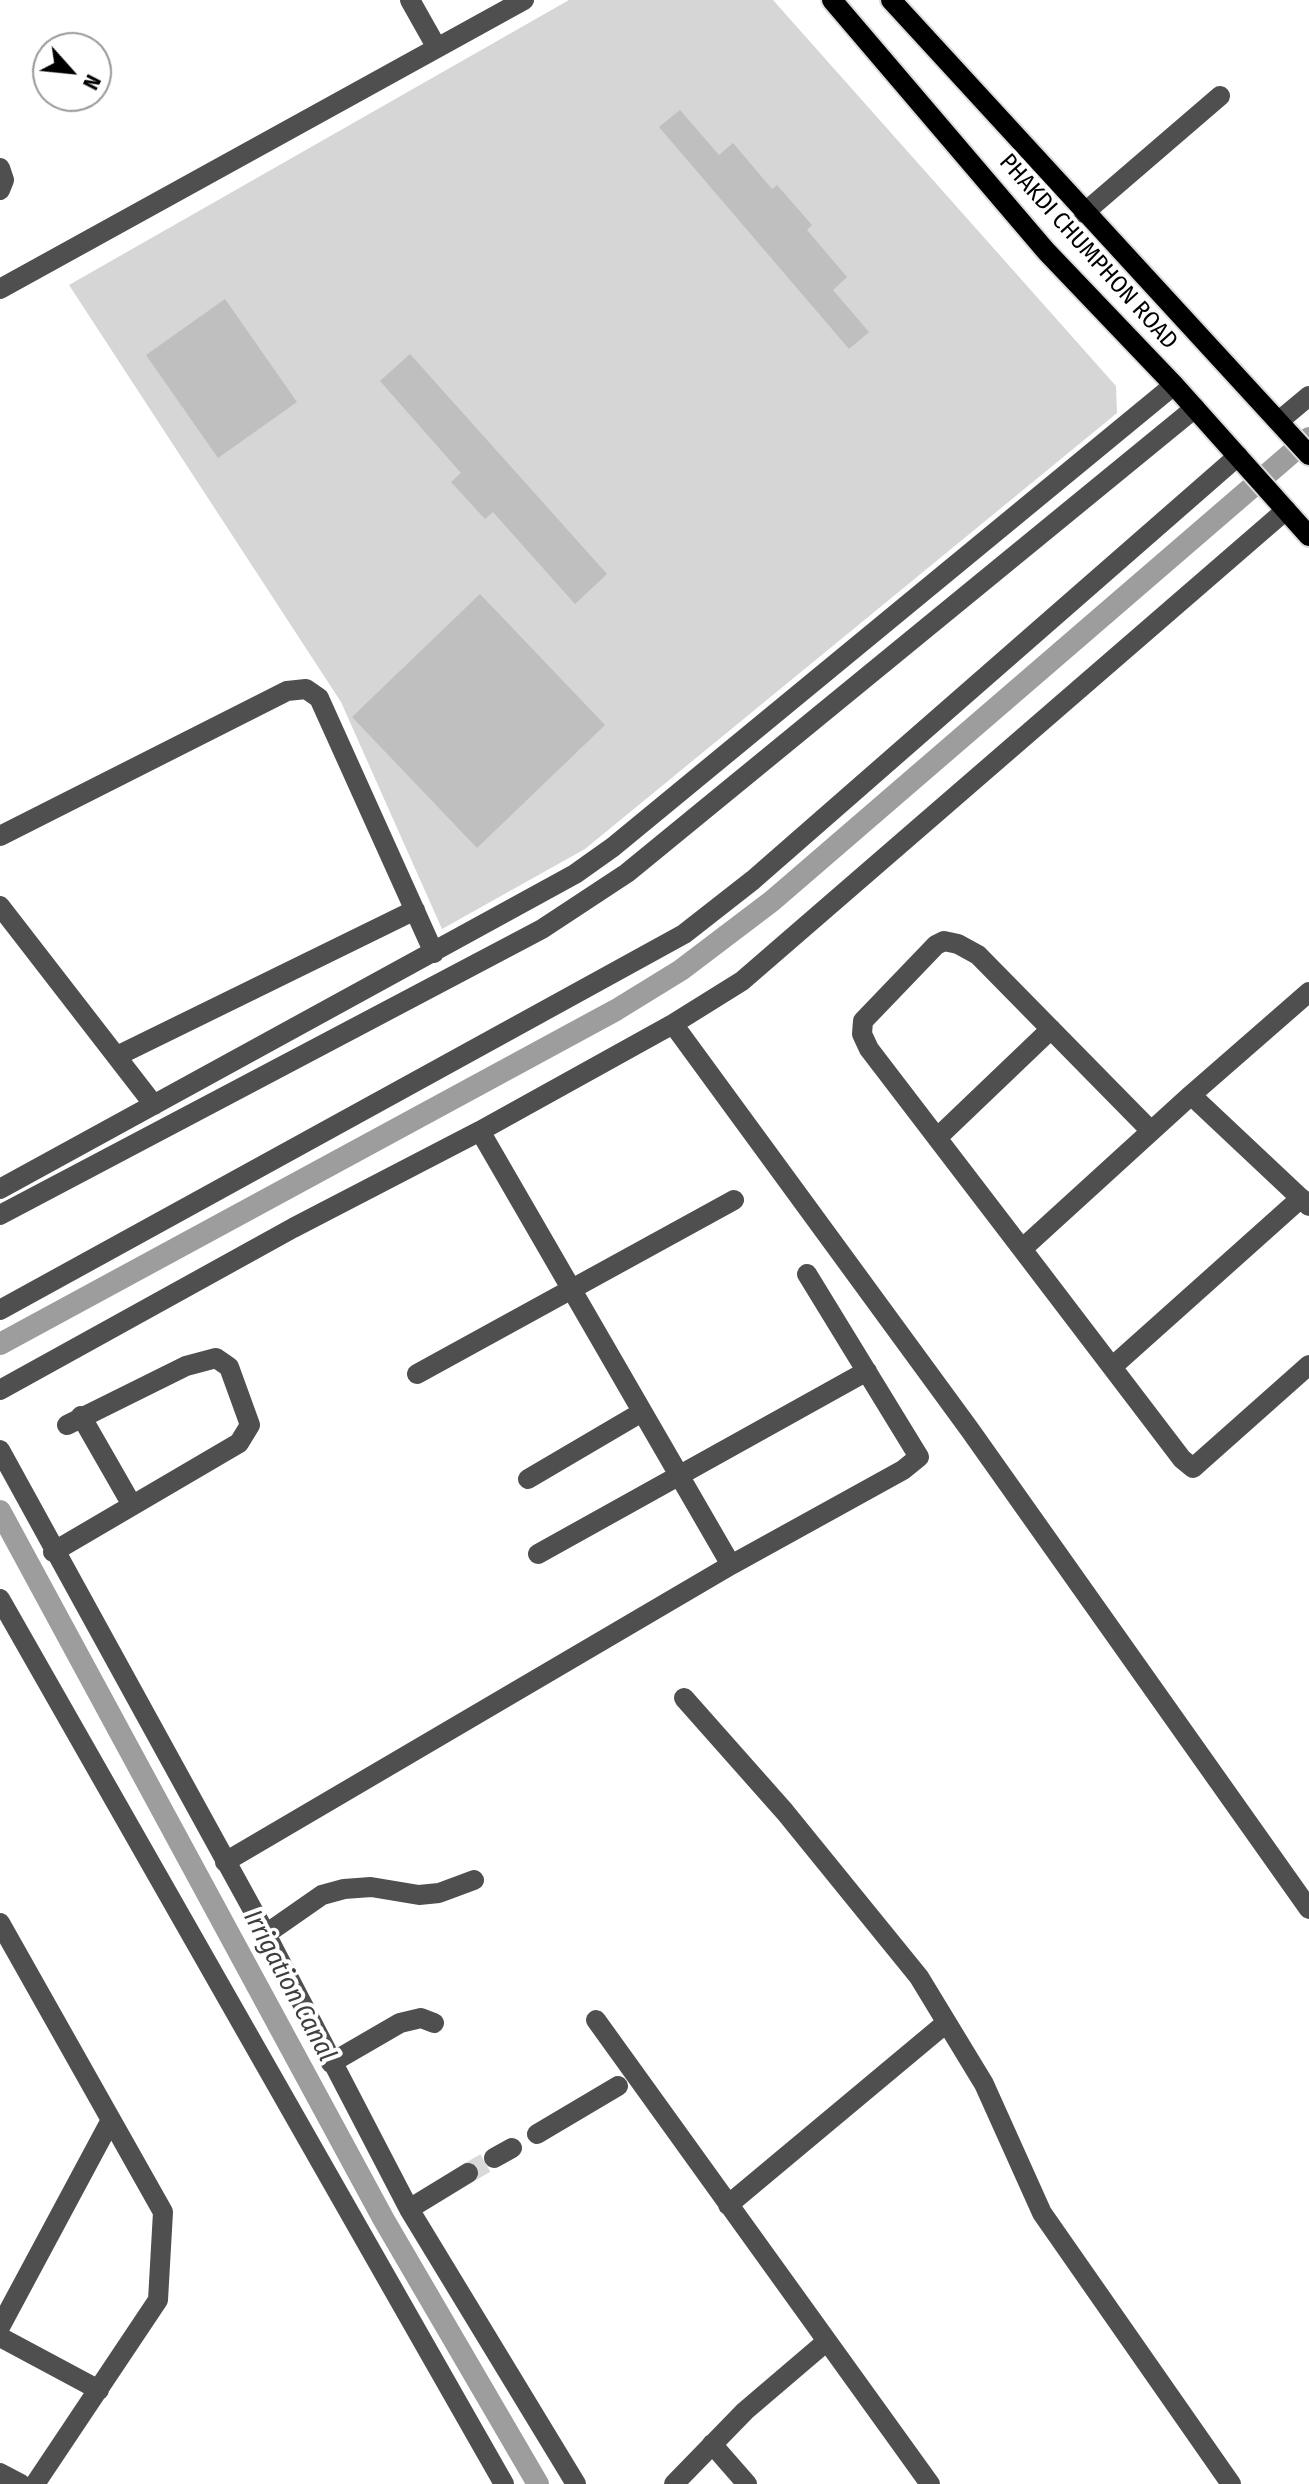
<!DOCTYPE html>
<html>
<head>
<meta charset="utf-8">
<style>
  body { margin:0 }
  #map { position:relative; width:1309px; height:2484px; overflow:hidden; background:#fff; font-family:"Fira Sans Condensed",sans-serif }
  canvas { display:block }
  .north { position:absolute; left:32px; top:32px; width:80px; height:80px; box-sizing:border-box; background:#fff; border:2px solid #999; border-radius:50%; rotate:117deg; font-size:22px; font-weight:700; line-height:32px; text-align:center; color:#000 }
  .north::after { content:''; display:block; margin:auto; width:28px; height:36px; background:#000; clip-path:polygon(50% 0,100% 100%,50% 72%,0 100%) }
</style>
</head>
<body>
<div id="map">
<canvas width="1309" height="2484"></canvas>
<div class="north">N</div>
</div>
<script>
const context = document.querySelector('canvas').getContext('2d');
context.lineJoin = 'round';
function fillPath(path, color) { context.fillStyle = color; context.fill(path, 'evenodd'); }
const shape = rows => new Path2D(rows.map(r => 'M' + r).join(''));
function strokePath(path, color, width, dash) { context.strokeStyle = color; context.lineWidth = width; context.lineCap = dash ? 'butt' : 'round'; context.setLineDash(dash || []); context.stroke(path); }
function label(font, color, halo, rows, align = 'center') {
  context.font = font + ' "Fira Sans Condensed",sans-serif'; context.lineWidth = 8; context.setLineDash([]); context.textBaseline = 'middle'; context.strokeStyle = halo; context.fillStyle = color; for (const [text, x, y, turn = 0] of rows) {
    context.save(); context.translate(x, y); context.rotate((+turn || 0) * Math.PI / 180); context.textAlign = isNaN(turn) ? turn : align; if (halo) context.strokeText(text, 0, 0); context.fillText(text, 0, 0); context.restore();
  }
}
fillPath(shape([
  [569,0,773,0,1116,386,1117,413,585,849,442,929,341,702,69,285]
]), '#d6d6d6');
strokePath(shape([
  [0,1344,616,1010,681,970,772,901,1309,438],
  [0,1511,384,2220,538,2484]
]), '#9d9d9d', 22);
fillPath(shape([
  [680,110,719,155,733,143,772,189,777,185,812,225,807,230,847,277,833,290,869,332,849,349,659,127],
  [225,299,297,402,218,458,146,355],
  [410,354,607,574,575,604,493,512,485,519,451,482,461,473,380,381],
  [480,594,605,725,477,848,352,717]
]), '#bfbfbf');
strokePath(shape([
  [468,2173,494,2158]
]), '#d9d9d9', 20, [20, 10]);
const major = shape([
  [832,0,1046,251,1174,385,1309,536],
  [891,0,1309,455]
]);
strokePath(major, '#dbdbdb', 24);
strokePath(shape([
  [410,0,437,48],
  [0,168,4,180,0,190],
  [1084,213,1220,96],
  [0,289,524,0],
  [1279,421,1309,396],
  [0,836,287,691,306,689,319,698,434,953],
  [0,906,154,1105],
  [1309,992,1191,1095,1309,1206],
  [673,1024,970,1430,1309,1909],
  [117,1056,415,910],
  [1191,1095,1022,1249,1182,1459,1193,1468,1309,1365],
  [937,1138,1051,1029],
  [0,1189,575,874,613,847,1174,385],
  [0,1215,542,929,627,873,1195,408],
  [1022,1249,869,1049,862,1034,863,1021,936,945,944,941,958,944,978,955,1151,1131],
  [0,1310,684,934,753,880,1238,456],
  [1112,1367,1301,1198],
  [417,1374,734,1200],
  [0,1390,293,1228,480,1131,673,1024,742,981,1286,510],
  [81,1416,132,1505],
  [0,1450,266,1934,409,2209,576,2484],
  [528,1479,642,1412],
  [53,1552,239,1443,250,1425,229,1367,216,1358,186,1366,67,1425],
  [538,1554,867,1371],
  [731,1565,903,1470,919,1457,807,1274],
  [0,1599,504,2484],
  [684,1698,785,1812,919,1977,984,2084,1042,2213,1231,2484],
  [225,1862,731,1565,480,1131],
  [0,1923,163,2212,158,2300,35,2484],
  [266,1934,322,1895,344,1889,371,1887,419,1895,439,1893,474,1880],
  [596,2020,930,2484],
  [331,2063,400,2023,421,2018,434,2023],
  [537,2134,618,2086],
  [494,2158,512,2148],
  [728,2205,946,2023],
  [409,2209,468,2173],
  [0,2327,111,2120],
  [0,2337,99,2390],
  [712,2444,747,2484],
  [0,2473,21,2484],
  [674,2484,745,2411,827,2341]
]), '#4f4f4f', 20);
strokePath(major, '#000', 20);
label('24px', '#000', '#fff', [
  ["PHAKDI CHUMPHON ROAD",1088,252,48]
]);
label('italic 26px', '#3e3e3e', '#fff', [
  ["Irrigation Canal",289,1986,62]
]);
</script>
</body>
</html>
